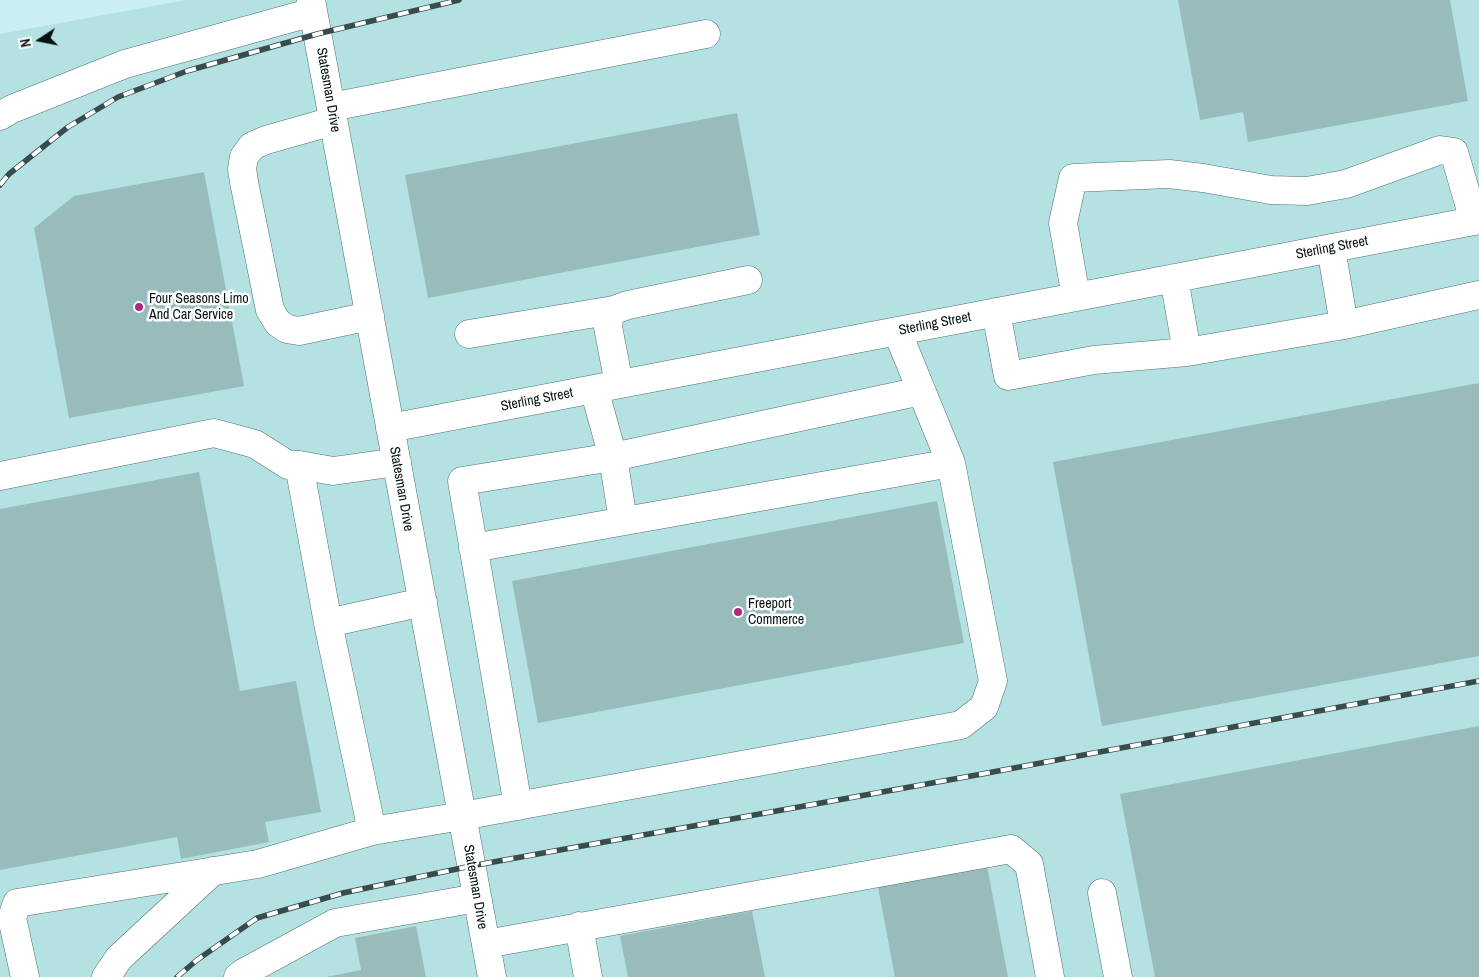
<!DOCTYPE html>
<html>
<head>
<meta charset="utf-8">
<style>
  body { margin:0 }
  #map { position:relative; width:1479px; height:977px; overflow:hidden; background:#caeff0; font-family:"Archivo Narrow",sans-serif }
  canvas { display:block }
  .north { position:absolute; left:15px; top:15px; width:50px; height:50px; -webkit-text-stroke:4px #fff; paint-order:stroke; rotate:259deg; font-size:14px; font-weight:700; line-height:20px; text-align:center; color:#051213 }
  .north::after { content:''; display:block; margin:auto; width:18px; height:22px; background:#051213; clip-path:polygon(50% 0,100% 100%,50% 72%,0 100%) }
</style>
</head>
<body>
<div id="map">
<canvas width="1479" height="977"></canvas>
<div class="north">N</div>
</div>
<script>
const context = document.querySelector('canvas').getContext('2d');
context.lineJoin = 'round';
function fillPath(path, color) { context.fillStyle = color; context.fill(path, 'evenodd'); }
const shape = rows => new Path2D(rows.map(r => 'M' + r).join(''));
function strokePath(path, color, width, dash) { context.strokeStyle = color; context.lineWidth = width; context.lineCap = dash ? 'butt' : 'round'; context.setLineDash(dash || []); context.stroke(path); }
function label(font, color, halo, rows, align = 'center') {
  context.font = font + ' "Archivo Narrow",sans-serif'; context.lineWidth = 5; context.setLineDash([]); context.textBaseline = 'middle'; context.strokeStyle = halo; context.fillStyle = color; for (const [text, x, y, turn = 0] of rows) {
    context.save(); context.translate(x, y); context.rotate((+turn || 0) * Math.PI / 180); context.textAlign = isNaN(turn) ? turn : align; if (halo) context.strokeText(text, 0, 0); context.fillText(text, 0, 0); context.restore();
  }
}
fillPath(shape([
  [186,0,1479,0,1479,977,0,977,0,34]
]), '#b4e2e3');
fillPath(shape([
  [1178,0,1450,0,1468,101,1248,142,1243,112,1200,120],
  [737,113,760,235,428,298,405,175],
  [204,172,244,386,69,418,34,228,74,196],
  [1479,383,1479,656,1102,726,1053,462],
  [199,472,240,691,296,681,321,812,265,822,269,842,181,859,177,837,0,870,0,509],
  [937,501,964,643,538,723,512,581],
  [1479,726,1479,977,1155,977,1120,794],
  [987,866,1008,977,895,977,878,887],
  [752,911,765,977,628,977,620,936],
  [416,926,426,977,326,977,361,970,355,938]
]), '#98bbbc');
const minor = shape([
  [311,0,492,977],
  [331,107,706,34],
  [0,116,12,109,125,64,313,12],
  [333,121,266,140,252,146,244,157,242,169,244,182,270,310,278,323,287,329,299,331,370,316],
  [1174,278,1187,352],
  [1076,297,1063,223,1073,178,1169,174,1203,178,1271,190,1307,191,1346,184,1440,150,1454,152,1474,221],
  [996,312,1008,376,1094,360,1187,352,1344,325,1331,248],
  [1344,325,1479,295],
  [469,334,614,310],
  [619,384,608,327,609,318,614,310,628,305,748,280],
  [390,428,1479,220],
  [299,465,328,623,372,831],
  [0,476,214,433,255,444,288,465,299,465,333,471,397,462],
  [623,521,613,457,921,391],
  [473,548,951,463],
  [328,623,423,602],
  [518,806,462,481,613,457,594,389],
  [1102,893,1118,977],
  [579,926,588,977],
  [486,944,1011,849,1029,864,1050,977],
  [25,977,12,918,17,903,258,864,372,831,462,816,961,725,984,707,993,681,951,463,897,331],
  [106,977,119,958,213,871],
  [238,977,243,973,335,923,477,898]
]);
strokePath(minor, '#4f7071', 29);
strokePath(minor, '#fff', 28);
const rail = shape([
  [0,185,9,174,68,127,118,97,187,71,317,34,459,0],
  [177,977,197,960,257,918,343,893,471,866,982,774,1479,681]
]);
strokePath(rail, '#394c4d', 5.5);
strokePath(rail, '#fff', 4, [11]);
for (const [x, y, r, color] of [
  [139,307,5,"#ac2b79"],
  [738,612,5,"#ac2b79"]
]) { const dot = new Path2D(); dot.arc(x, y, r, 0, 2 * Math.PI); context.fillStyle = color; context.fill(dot); strokePath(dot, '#fff', 2); }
label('14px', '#051213', '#fff', [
  ["Statesman Drive",328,90,80],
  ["Sterling Street",1332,248,-11],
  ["Sterling Street",935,324,-11],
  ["Sterling Street",537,400,-11],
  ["Statesman Drive",401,489,80],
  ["Statesman Drive",475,887,80]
]);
label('14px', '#051213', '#fff', [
  ["Four Seasons Limo",149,299],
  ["And Car Service",149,315],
  ["Freeport",748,604],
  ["Commerce",748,620]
], 'left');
</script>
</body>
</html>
